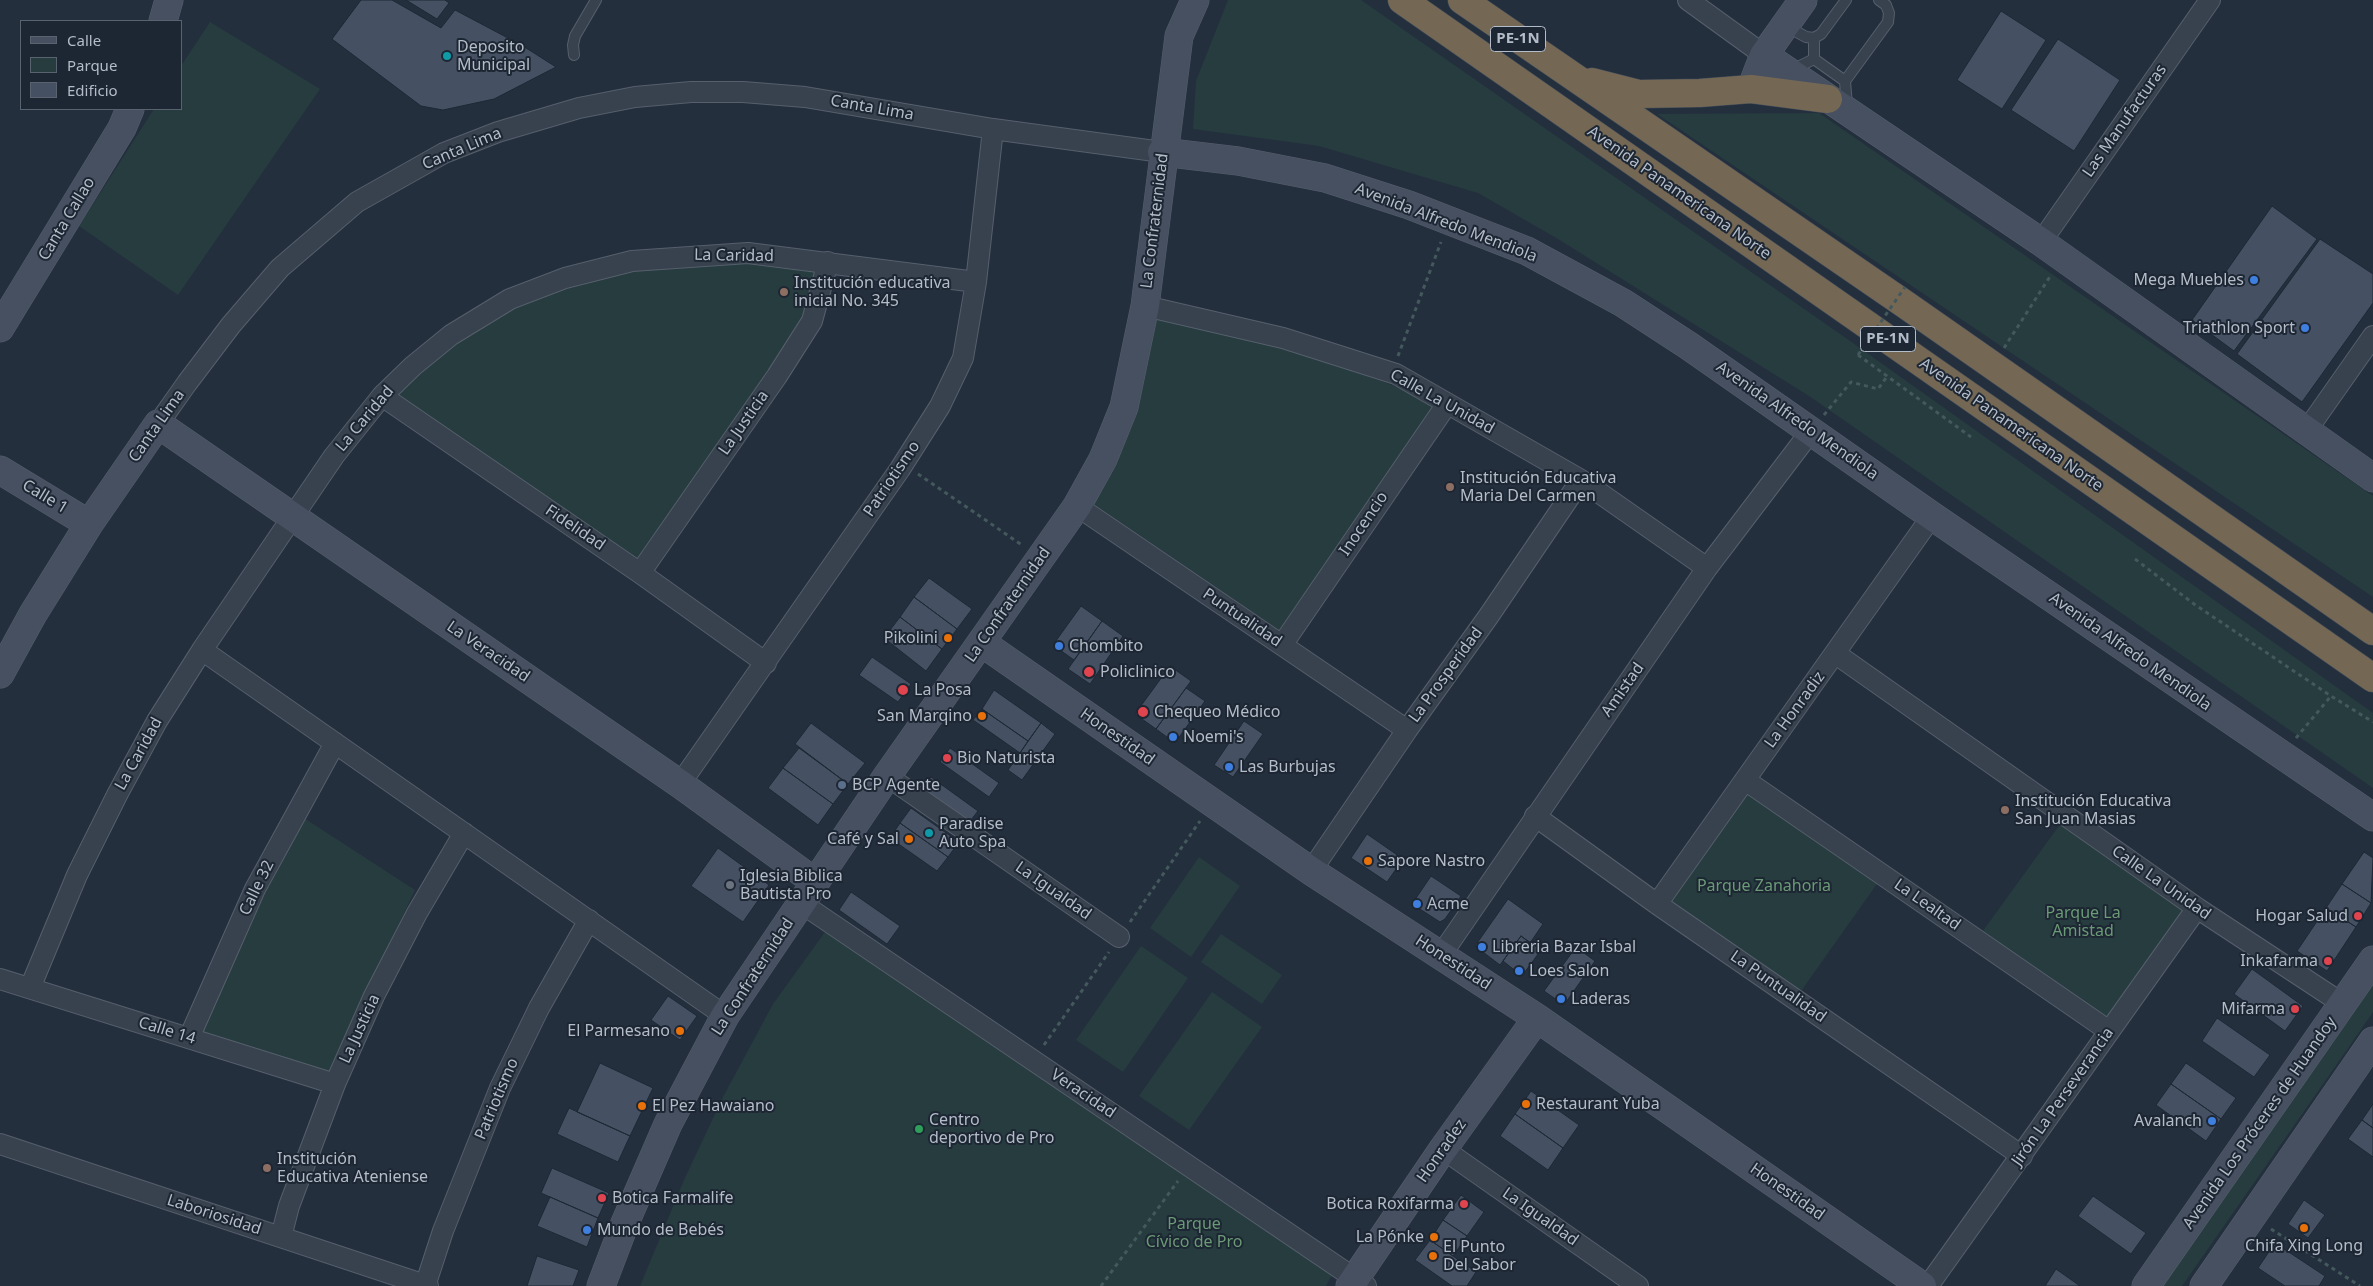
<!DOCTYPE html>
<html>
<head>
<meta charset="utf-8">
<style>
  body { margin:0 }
  #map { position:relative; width:2373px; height:1286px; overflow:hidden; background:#242f3e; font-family:"Noto Sans",sans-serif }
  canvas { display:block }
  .legend { position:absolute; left:20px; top:20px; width:162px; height:90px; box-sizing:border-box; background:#1d2633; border:1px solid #59626f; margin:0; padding:6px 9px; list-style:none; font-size:15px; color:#b4bcc9 }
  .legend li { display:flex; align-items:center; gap:10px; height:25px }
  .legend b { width:25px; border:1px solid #59626f }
</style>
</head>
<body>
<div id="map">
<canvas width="2373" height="1286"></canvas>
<ul class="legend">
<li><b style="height:6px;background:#465061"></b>Calle</li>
<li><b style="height:14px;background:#263c3f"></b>Parque</li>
<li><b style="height:14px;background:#455162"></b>Edificio</li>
</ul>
</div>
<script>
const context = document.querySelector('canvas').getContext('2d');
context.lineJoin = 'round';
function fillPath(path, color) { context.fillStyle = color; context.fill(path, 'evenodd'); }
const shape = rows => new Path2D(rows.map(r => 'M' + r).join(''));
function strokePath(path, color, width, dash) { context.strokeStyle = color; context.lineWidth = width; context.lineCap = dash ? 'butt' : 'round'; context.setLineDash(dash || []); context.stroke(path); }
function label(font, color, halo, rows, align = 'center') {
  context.font = font + ' "Noto Sans",sans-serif'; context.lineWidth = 4; context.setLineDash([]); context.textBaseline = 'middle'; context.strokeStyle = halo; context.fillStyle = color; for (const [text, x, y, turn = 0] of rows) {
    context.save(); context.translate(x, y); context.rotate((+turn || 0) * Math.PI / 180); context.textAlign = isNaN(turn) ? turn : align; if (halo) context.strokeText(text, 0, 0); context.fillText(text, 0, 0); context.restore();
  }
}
fillPath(shape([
  [1228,0,1361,0,1853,343,2373,713,2373,788,1809,396,1558,239,1478,193,1319,146,1193,129,1196,81],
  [210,22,320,89,178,295,79,226,154,109,181,109,181,66],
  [1819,113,2373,496,2373,597,1657,114],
  [744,261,816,270,804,319,637,561,397,396,415,374,456,343,512,309,565,287,624,271],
  [1153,317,1277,346,1384,382,1436,404,1279,630,1091,502],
  [1747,789,1879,881,1799,994,1668,903],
  [304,818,415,890,328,1075,199,1034,254,915],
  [2061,823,2187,909,2106,1022,1980,935],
  [1199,857,1240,886,1191,957,1150,928],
  [825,932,1338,1264,1326,1286,640,1286,684,1180,723,1097,773,1004],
  [1221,934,1282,975,1262,1004,1201,962],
  [1141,946,1188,978,1123,1072,1076,1040],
  [2373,978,2373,1012,2351,1044,2182,1286,2159,1286],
  [1212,992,1262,1027,1189,1130,1139,1096]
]), '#263c3f');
const building = shape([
  [361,0,392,0,441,28,455,10,523,46,556,67,494,99,443,110,421,106,332,39,361,0],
  [406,0,445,0,449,3,437,19,406,0],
  [2001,11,2046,40,2002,109,1957,80,2001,11],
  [2058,39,2120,80,2074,151,2011,110,2058,39],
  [2272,206,2317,239,2234,351,2192,320,2272,206],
  [2320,239,2373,274,2373,303,2302,402,2237,354,2320,239],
  [929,578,972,609,957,629,914,597,929,578],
  [914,597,957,629,942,649,900,617,914,597],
  [1081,606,1102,621,1074,660,1053,645,1081,606],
  [900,617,942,649,926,671,884,638,900,617],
  [1102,621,1123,636,1090,684,1068,669,1102,621],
  [872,657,911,684,898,702,859,675,872,657],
  [1170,666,1191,681,1156,729,1135,714,1170,666],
  [1186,688,1205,701,1175,743,1156,729,1186,688],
  [994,690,1041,723,1028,741,982,709,994,690],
  [982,709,1028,741,1020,753,973,720,982,709],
  [1244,721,1263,734,1233,777,1214,765,1244,721],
  [811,723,865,763,848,784,795,744,811,723],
  [1041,723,1055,734,1022,780,1008,770,1041,723],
  [799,748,848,784,833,804,783,768,799,748],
  [950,748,999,783,989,797,940,762,950,748],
  [783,768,833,804,818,825,768,788,783,768],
  [931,777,978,811,967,825,921,791,931,777],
  [911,808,959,842,948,857,900,823,911,808],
  [900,823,948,857,937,871,890,838,900,823],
  [1367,834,1403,859,1387,882,1351,858,1367,834],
  [718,848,769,885,743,922,691,886,718,848],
  [2364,852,2373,858,2371,903,2342,884,2364,852],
  [1431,876,1461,896,1445,919,1440,922,1412,904,1431,876],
  [2342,884,2371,903,2356,927,2326,908,2342,884],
  [851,892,900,926,887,944,839,910,851,892],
  [1508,899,1543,924,1530,943,1521,936,1500,965,1475,946,1508,899],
  [2326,908,2356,927,2327,971,2297,951,2326,908],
  [1521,936,1541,950,1522,976,1503,961,1521,936],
  [1576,947,1595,961,1564,1005,1544,991,1576,947],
  [2252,969,2303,1006,2285,1031,2234,994,2252,969],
  [668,996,697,1016,680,1040,651,1020,668,996],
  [2217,1018,2270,1055,2254,1077,2202,1041,2217,1018],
  [600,1063,653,1088,630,1136,577,1112,600,1063],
  [2186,1063,2236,1098,2221,1119,2171,1084,2186,1063],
  [2171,1084,2221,1119,2206,1141,2156,1105,2171,1084],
  [1531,1091,1579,1125,1563,1148,1515,1114,1531,1091],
  [2373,1104,2373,1128,2362,1120,2373,1104],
  [569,1108,630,1136,618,1162,557,1134,569,1108],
  [1515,1114,1563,1148,1548,1170,1500,1136,1515,1114],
  [2362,1120,2373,1128,2373,1157,2348,1139,2362,1120],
  [552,1168,609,1193,598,1218,541,1193,552,1168],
  [1461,1195,1484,1212,1467,1236,1443,1220,1461,1195],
  [2093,1196,2146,1233,2131,1254,2078,1216,2093,1196],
  [550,1197,598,1218,587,1247,537,1226,550,1197],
  [2304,1200,2325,1215,2308,1238,2288,1224,2304,1200],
  [1443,1220,1467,1236,1453,1256,1430,1240,1443,1220],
  [1430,1240,1476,1272,1467,1286,1452,1286,1415,1260,1430,1240],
  [2275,1243,2325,1276,2319,1286,2285,1286,2258,1268,2275,1243],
  [537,1256,579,1270,573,1286,527,1286,537,1256],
  [2056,1269,2080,1286,2045,1286,2056,1269]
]);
fillPath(building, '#455162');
strokePath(building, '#1f2835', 1);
const lane = shape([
  [1786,26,1806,37,1814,38,1821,34,1846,0],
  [574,55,573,45,575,36,596,0],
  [1814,59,1814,38],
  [1792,70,1814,59,1845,81,1847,106],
  [1845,81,1888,22,1889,13,1886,5,1879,0]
]);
const street = shape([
  [1688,0,1764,55],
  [2041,242,2210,0],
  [1145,306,1283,338,1396,374,1581,480,1707,568],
  [382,396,640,573,766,663],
  [158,424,187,383,231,325,280,268,357,202,444,153,498,132,579,108,635,97,691,92,743,92,805,97,993,129,1162,152],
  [2307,430,2373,336],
  [1077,506,1407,730],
  [640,573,777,376,812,321,828,262],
  [1282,645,1447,404],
  [202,650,725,1016],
  [1836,654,2197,908,2343,1004],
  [887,776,1119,937],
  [1745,780,2109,1031],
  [680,784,900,469,940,406,963,358,976,282,993,129],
  [1535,816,1657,904,2022,1156],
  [1311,871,1407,730,1488,617,1581,480],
  [801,903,1366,1286],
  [1657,904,1932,516],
  [1441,955,1707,568,1811,431],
  [0,979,335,1084],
  [30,988,77,875,118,793,157,721,202,650,334,456,382,396,413,366,451,335,510,299,565,278,632,261,748,253,976,282],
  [189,1038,255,889,335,743],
  [0,1144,428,1286],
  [1443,1149,1638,1286],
  [281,1237,289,1206,335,1084,374,996,417,913,464,833],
  [425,1286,443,1231,500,1088,539,1008,589,920],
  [1928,1286,2197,908]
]);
const secondary = shape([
  [163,21,169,0],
  [1764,55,2041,242,2373,478],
  [1751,89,1764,55,1803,0],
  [1162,152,1238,161,1325,178,1409,205,1527,251,1623,303,1689,346,1932,516,2373,817],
  [0,328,122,128,130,109],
  [0,470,89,524],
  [982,643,1311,871,1537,1018,1922,1286],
  [0,674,33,614,89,524,158,424,680,784,815,882],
  [601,1286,625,1223,668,1124,725,1016,887,776,1077,506,1103,459,1124,407,1145,306,1179,36,1195,0],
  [1350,1286,1443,1149,1537,1018],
  [2146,1286,2373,960],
  [2204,1286,2373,1041]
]);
const highway = shape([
  [1402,0,2373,678],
  [1462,0,1906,305,2373,631],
  [1592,82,1639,94,1700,93,1751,89,1828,99]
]);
strokePath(lane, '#565f6c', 12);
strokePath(street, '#565f6c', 22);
strokePath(secondary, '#565f6c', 29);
strokePath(highway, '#434c59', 29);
strokePath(shape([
  [2004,348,2051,275],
  [1858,355,1971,437],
  [1398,356,1441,242],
  [1824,415,1851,382,1878,389,1888,375],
  [918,474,1022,545],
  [2135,559,2194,604,2331,696,2373,722],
  [2296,738,2331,696],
  [1130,922,1200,821],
  [1044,1045,1109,952],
  [2271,1229,2360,1286],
  [1101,1286,1178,1181]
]), '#44595c', 3, [4, 4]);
strokePath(lane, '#38414e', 10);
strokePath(street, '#38414e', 20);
strokePath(secondary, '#465061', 28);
strokePath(highway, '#746855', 28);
strokePath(shape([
  [1858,355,1905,287]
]), '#44595c', 3, [4, 4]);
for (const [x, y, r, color] of [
  [447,56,5,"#0f9aa8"],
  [2254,280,5,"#3f7fe0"],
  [784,292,5,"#8d6e63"],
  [2305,328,5,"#3f7fe0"],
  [1450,487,5,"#8d6e63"],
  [948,638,5,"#e8710a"],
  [1059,646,5,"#3f7fe0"],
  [1089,672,6,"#e0444e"],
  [903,690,6,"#e0444e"],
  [1143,712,6,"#e0444e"],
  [982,716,5,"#e8710a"],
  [1173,737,5,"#3f7fe0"],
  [947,758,5,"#e0444e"],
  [1229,767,5,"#3f7fe0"],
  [842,785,5,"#5c6f8a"],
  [2005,810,5,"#8d6e63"],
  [929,833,5,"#0f9aa8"],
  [909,839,5,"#e8710a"],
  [1368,861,5,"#e8710a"],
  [730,885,5,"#6b7280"],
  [1417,904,5,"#3f7fe0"],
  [2358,916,5,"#e0444e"],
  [1482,947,5,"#3f7fe0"],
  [2328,961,5,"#e0444e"],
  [1519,971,5,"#3f7fe0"],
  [1561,999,5,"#3f7fe0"],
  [2295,1009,5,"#e0444e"],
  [680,1031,5,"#e8710a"],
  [1526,1104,5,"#e8710a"],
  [642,1106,5,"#e8710a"],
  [2212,1121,5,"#3f7fe0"],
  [919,1129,5,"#2e9e5b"],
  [267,1168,5,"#8d6e63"],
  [602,1198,5,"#e0444e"],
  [1464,1204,5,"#e0444e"],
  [2304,1228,5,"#e8710a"],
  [587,1230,5,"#3f7fe0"],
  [1434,1237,5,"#e8710a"],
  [1433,1256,5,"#e8710a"]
]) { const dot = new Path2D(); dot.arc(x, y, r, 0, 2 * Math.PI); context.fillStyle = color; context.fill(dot); strokePath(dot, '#1d2633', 2); }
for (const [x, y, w] of [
  [1518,39,55],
  [1888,339,55]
]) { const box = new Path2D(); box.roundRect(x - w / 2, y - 12.5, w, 25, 4); context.fillStyle = '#1d2633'; context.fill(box); strokePath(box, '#b4bcc9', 1); }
label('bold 15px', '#b4bcc9', null, [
  ["PE-1N",1518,39],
  ["PE-1N",1888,339]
]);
label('16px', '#b4bcc9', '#1d2633', [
  ["Deposito",457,47],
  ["Municipal",457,65],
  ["Mega Muebles",2244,280,"right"],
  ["Institución educativa",794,283],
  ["inicial No. 345",794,301],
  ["Triathlon Sport",2295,328,"right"],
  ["Institución Educativa",1460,478],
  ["Maria Del Carmen",1460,496],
  ["Pikolini",938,638,"right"],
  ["Chombito",1069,646],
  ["Policlinico",1100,672],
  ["La Posa",914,690],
  ["Chequeo Médico",1154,712],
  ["San Marqino",972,716,"right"],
  ["Noemi's",1183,737],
  ["Bio Naturista",957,758],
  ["Las Burbujas",1239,767],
  ["BCP Agente",852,785],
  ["Institución Educativa",2015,801],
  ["San Juan Masias",2015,819],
  ["Paradise",939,824],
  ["Auto Spa",939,842],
  ["Café y Sal",899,839,"right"],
  ["Sapore Nastro",1378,861],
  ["Iglesia Biblica",740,876],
  ["Bautista Pro",740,894],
  ["Acme",1427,904],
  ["Hogar Salud",2348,916,"right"],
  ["Libreria Bazar Isbal",1492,947],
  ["Inkafarma",2318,961,"right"],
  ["Loes Salon",1529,971],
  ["Laderas",1571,999],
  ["Mifarma",2285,1009,"right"],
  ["El Parmesano",670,1031,"right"],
  ["Restaurant Yuba",1536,1104],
  ["El Pez Hawaiano",652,1106],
  ["Centro",929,1120],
  ["deportivo de Pro",929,1138],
  ["Avalanch",2202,1121,"right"],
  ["Institución",277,1159],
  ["Educativa Ateniense",277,1177],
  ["Botica Farmalife",612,1198],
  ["Botica Roxifarma",1454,1204,"right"],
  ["Mundo de Bebés",597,1230],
  ["La Pónke",1424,1237,"right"],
  ["Chifa Xing Long",2304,1246,"center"],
  ["El Punto",1443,1247],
  ["Del Sabor",1443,1265]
], 'left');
label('16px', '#b4bcc9', '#1d2633', [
  ["Canta Lima",872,108,10],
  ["Las Manufacturas",2125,121,-55],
  ["Canta Lima",462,149,-23],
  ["Avenida Panamericana Norte",1679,193,35],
  ["Canta Callao",67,219,-59],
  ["La Confraternidad",1155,221,-83],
  ["Avenida Alfredo Mendiola",1446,223,21],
  ["La Caridad",734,256,1],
  ["Calle La Unidad",1442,402,29],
  ["La Caridad",365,419,-50],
  ["Avenida Alfredo Mendiola",1797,421,35],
  ["La Justicia",744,423,-55],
  ["Avenida Panamericana Norte",2011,425,35],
  ["Canta Lima",157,426,-55],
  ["Patriotismo",892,479,-56],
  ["Calle 1",45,497,31],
  ["Inocencio",1364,524,-56],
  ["Fidelidad",575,528,34],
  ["La Confraternidad",1008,605,-55],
  ["Puntualidad",1242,618,34],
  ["La Veracidad",488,652,34],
  ["Avenida Alfredo Mendiola",2130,652,35],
  ["La Prosperidad",1446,675,-54],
  ["Amistad",1623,690,-55],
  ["La Honradiz",1795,710,-54],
  ["Honestidad",1117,737,35],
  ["La Caridad",139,754,-61],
  ["Calle La Unidad",2161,883,35],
  ["Calle 32",257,888,-64],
  ["La Igualdad",1053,891,35],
  ["La Lealtad",1927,905,35],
  ["Honestidad",1453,963,33],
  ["La Confraternidad",753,977,-57],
  ["La Puntualidad",1778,987,35],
  ["La Justicia",360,1029,-65],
  ["Calle 14",167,1031,17],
  ["Veracidad",1083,1094,34],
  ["Jirón La Perseverancia",2063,1097,-55],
  ["Patriotismo",497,1099,-67],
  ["Avenida Los Próceres de Huandoy",2260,1123,-55],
  ["Honradez",1442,1151,-55],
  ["Honestidad",1787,1192,35],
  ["Laboriosidad",214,1215,18],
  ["La Igualdad",1540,1217,35]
]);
label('16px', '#6b9a76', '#1d2633', [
  ["Parque Zanahoria",1764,886],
  ["Parque La",2083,913],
  ["Amistad",2083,931],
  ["Parque",1194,1224],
  ["Cívico de Pro",1194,1242]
]);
</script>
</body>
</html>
